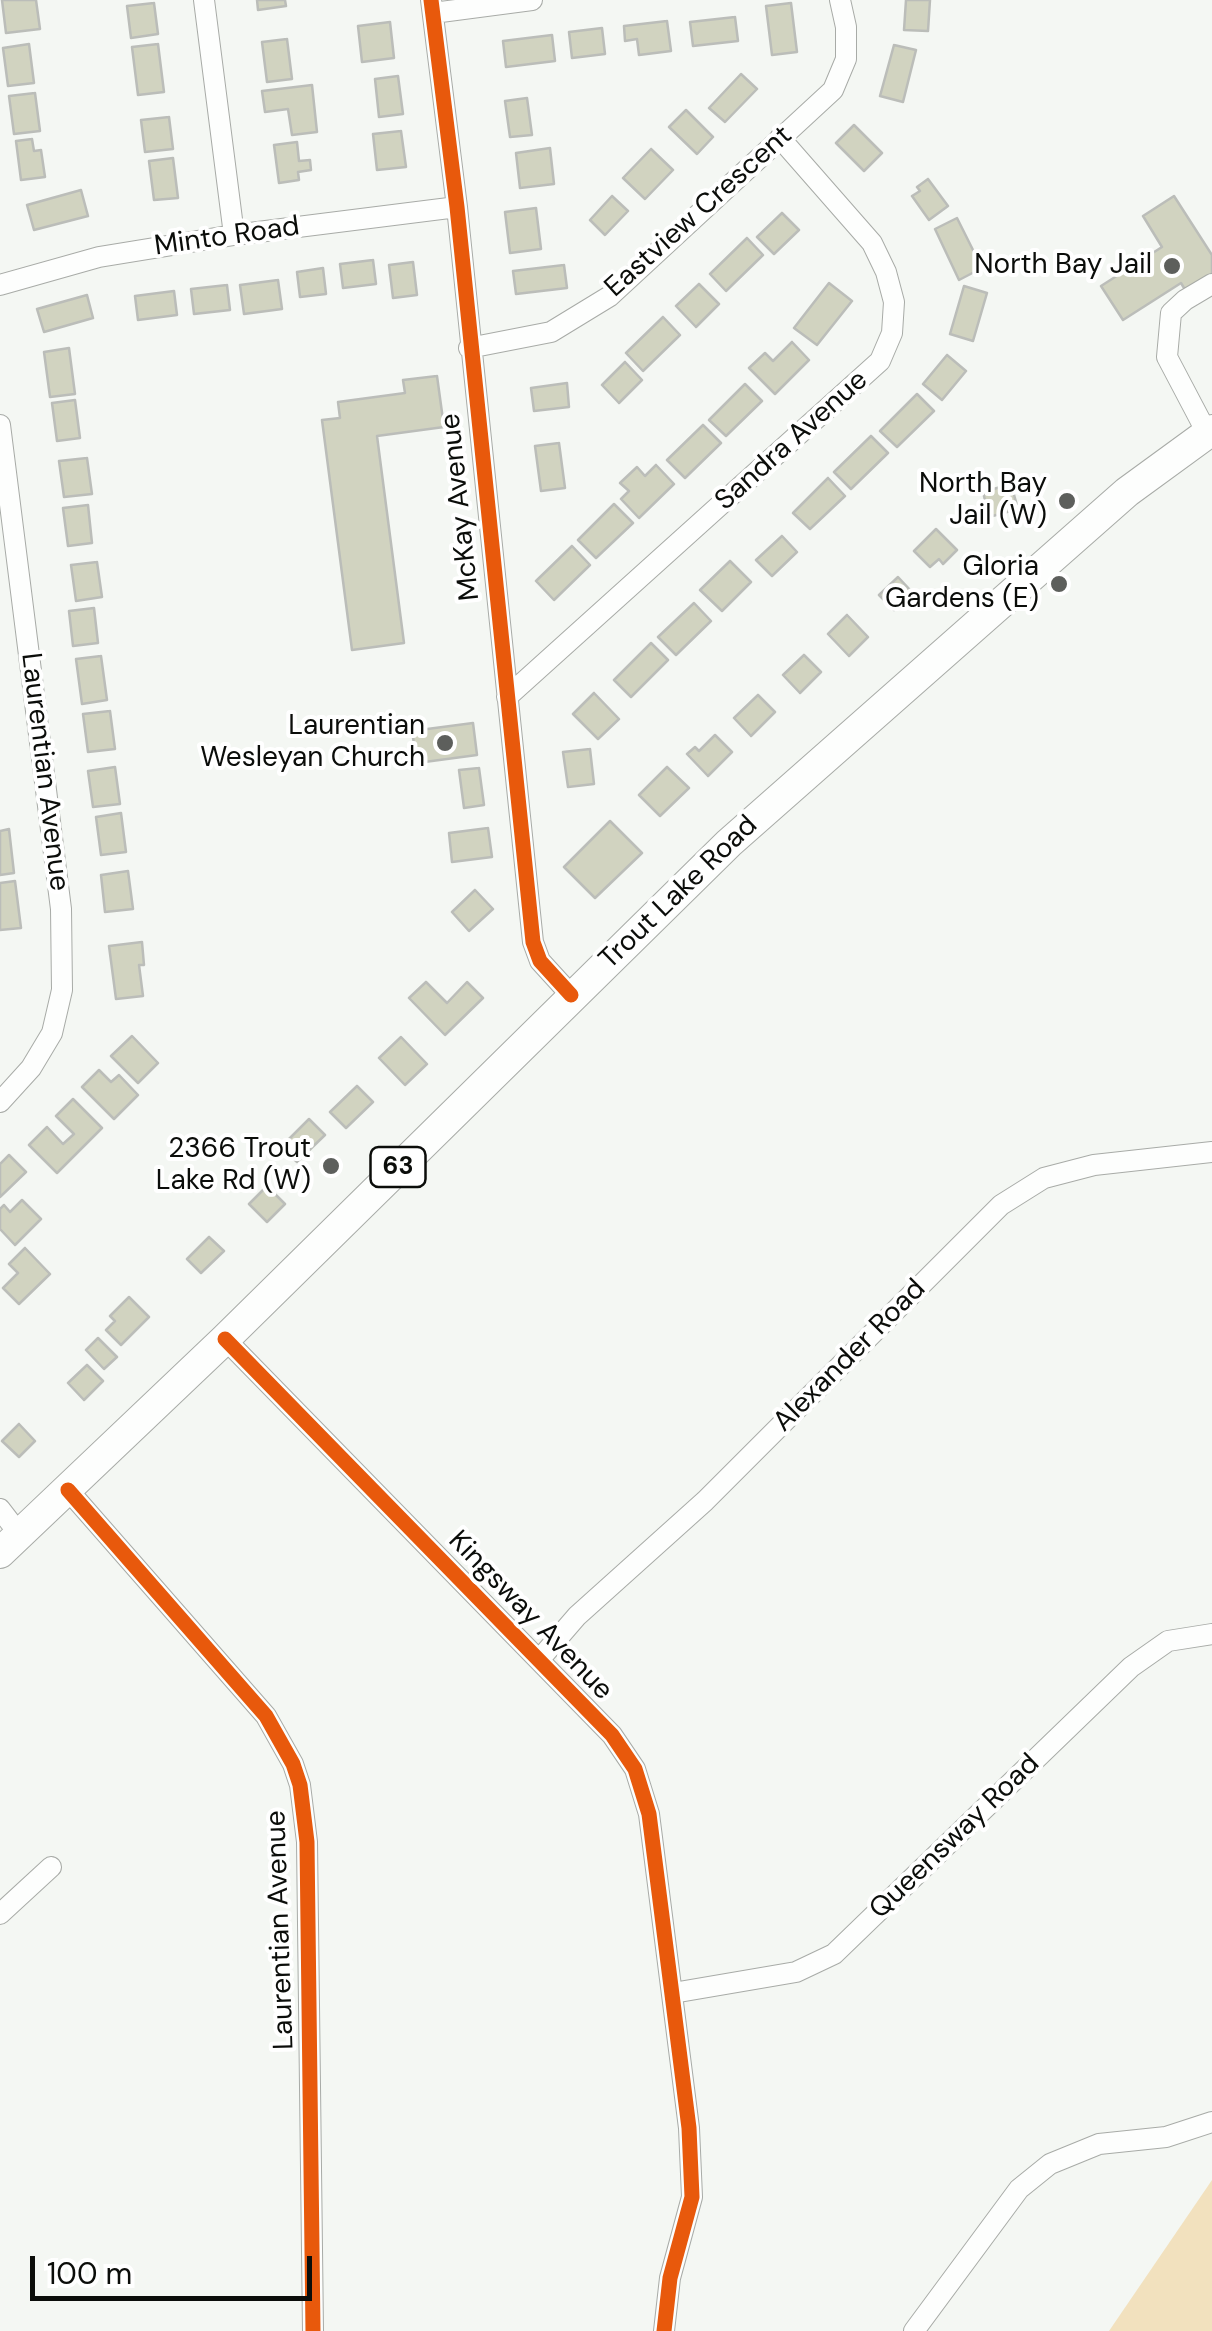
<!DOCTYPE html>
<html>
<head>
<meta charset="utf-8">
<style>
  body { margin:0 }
  #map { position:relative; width:1212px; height:2331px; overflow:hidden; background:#f4f7f3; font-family:"DM Sans",sans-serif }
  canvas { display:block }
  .scale { position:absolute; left:30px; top:2256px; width:282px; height:45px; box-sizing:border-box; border:5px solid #0b0d0a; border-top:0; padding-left:12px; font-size:30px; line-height:35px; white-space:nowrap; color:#0b0d0a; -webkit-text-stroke:8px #fff; paint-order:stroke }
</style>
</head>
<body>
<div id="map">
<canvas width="1212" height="2331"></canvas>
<div class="scale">100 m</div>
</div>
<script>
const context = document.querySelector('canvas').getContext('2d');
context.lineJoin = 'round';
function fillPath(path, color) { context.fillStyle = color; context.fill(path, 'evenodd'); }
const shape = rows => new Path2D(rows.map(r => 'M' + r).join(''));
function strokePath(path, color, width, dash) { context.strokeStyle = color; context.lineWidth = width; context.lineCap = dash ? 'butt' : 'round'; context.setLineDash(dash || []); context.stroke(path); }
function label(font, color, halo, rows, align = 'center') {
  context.font = font + ' "DM Sans",sans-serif'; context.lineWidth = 8; context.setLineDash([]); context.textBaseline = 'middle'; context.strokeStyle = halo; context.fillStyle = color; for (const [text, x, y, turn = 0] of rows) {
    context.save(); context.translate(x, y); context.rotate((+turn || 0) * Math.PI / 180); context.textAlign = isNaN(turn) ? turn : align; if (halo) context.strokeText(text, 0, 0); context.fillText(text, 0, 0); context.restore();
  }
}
fillPath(shape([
  [1212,2180,1212,2331,1109,2331]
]), '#f2e1be');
const building = shape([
  [2,0,36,0,40,29,6,33,2,0],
  [257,0,285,0,286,6,258,10,257,0],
  [906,0,930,0,928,31,904,30,906,0],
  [154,3,158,34,131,38,127,6,154,3],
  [791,3,797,52,772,55,766,6,791,3],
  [735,17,738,41,693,46,690,22,735,17],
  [667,21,671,51,639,55,637,39,625,41,624,26,667,21],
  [390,22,394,58,362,62,358,26,390,22],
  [602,28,605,54,572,58,569,32,602,28],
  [552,35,555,61,506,67,503,41,552,35],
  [287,39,292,79,267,82,262,42,287,39],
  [29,44,34,83,8,86,3,48,29,44],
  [158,44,164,92,138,95,132,47,158,44],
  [894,45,916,50,903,102,880,96,894,45],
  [741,74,757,89,725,122,709,108,741,74],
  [398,76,403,114,379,117,375,79,398,76],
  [312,85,317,132,292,135,288,109,265,112,262,91,312,85],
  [35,93,40,131,14,134,9,96,35,93],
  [527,98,532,135,510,137,505,101,527,98],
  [686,110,713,137,697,154,669,127,686,110],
  [169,117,173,149,145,152,141,120,169,117],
  [854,125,882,153,864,171,836,143,854,125],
  [401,131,406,167,377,170,373,134,401,131],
  [32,139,34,151,41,150,45,177,21,180,16,141,32,139],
  [297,142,299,161,310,160,311,170,298,172,299,180,279,183,274,145,297,142],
  [550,148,554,184,520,188,516,153,550,148],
  [651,149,673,170,645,199,623,178,651,149],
  [173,158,178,198,154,200,149,161,173,158],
  [928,179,948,206,929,220,912,196,920,191,917,187,928,179],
  [81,190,88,216,34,230,27,205,81,190],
  [612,196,628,211,605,235,590,220,612,196],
  [1174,196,1212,255,1212,277,1187,293,1181,283,1123,320,1101,286,1162,247,1143,216,1174,196],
  [536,208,541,249,510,253,505,212,536,208],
  [782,213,799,230,774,254,757,237,782,213],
  [957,218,982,268,959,280,935,229,957,218],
  [747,238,763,255,726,291,710,274,747,238],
  [373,260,376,284,343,288,340,264,373,260],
  [413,262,417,295,393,298,389,265,413,262],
  [564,265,567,288,516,294,513,271,564,265],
  [323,268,326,294,300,297,297,272,323,268],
  [278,280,282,309,244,314,240,285,278,280],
  [829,283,852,301,817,345,794,328,829,283],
  [699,284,719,304,696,327,676,306,699,284],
  [227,285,230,310,194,314,191,289,227,285],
  [964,286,987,293,973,341,950,334,964,286],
  [174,291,177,315,138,320,135,296,174,291],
  [87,295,93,318,44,332,37,309,87,295],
  [663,317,680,335,643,371,626,353,663,317],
  [792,342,809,360,775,394,749,368,765,353,773,361,792,342],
  [69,348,75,394,50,397,44,352,69,348],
  [947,355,966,371,942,400,923,384,947,355],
  [625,362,642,380,619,403,602,385,625,362],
  [437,376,444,427,377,436,404,643,352,650,322,420,340,418,338,402,405,393,403,380,437,376],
  [567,383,569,407,534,411,531,388,567,383],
  [745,384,762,401,726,436,709,420,745,384],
  [917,394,934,411,897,447,880,431,917,394],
  [75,400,80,438,57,441,52,403,75,400],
  [703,425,721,443,685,478,667,460,703,425],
  [871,436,888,453,851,489,834,472,871,436],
  [559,443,565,488,541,491,535,446,559,443],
  [87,458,92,494,64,497,59,461,87,458],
  [656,465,674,484,639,518,621,499,629,491,620,483,637,467,645,476,656,465],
  [828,478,845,496,810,529,793,513,828,478],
  [1011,484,1018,509,989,517,983,492,1011,484],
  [614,504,633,523,596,558,578,540,614,504],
  [88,505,92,543,68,546,63,508,88,505],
  [936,529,957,550,943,564,939,559,930,567,914,551,936,529],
  [782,536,797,552,772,576,756,560,782,536],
  [572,546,590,565,554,600,536,581,572,546],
  [730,561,751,582,722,611,700,590,730,561],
  [97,562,102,597,76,601,71,565,97,562],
  [898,577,912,592,894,610,879,595,898,577],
  [694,603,711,621,676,655,658,637,694,603],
  [94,608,98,643,73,646,69,611,94,608],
  [847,615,868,637,849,656,828,634,847,615],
  [651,643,668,660,631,697,614,680,651,643],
  [804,655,821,672,800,693,783,675,804,655],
  [101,656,107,700,82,704,76,659,101,656],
  [594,693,619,719,598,739,573,714,594,693],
  [758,695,775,712,751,736,734,718,758,695],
  [110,711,115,749,88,752,83,714,110,711],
  [473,723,477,755,417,763,412,731,473,723],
  [715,735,732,752,708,776,687,754,695,747,699,751,715,735],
  [590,749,594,784,568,787,563,752,590,749],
  [115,767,120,804,93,807,88,771,115,767],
  [667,767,689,788,660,816,639,795,667,767],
  [479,768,484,805,464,808,459,770,479,768],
  [121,813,126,852,101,855,96,817,121,813],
  [610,821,642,853,595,898,564,867,610,821],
  [488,828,492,857,452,862,449,833,488,828],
  [9,829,14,873,0,875,0,831,9,829],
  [128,871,133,909,105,912,101,875,128,871],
  [15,881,21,928,0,930,0,883,15,881],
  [475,890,493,909,469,931,452,912,475,890],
  [142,942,144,965,139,965,143,996,116,999,109,946,142,942],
  [426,982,447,1003,467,982,483,998,445,1035,409,998,426,982],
  [132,1036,158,1063,138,1083,111,1056,132,1036],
  [401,1037,427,1064,405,1085,379,1058,401,1037],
  [99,1070,111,1082,119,1075,138,1095,114,1119,82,1087,99,1070],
  [357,1086,373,1102,346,1128,330,1112,357,1086],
  [73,1099,102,1128,57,1173,29,1145,47,1127,63,1144,74,1134,56,1116,73,1099],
  [309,1119,325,1135,297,1162,281,1147,309,1119],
  [9,1155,26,1172,0,1197,0,1164,9,1155],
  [267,1186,285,1204,267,1222,249,1204,267,1186],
  [22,1200,41,1219,15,1245,0,1229,0,1209,4,1205,10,1212,22,1200],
  [209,1237,224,1251,201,1273,187,1259,209,1237],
  [25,1248,50,1274,19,1304,3,1288,18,1273,9,1264,25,1248],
  [129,1297,149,1317,121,1345,106,1330,115,1321,110,1316,129,1297],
  [98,1338,117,1357,104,1369,86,1350,98,1338],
  [87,1365,103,1381,84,1400,68,1383,87,1365],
  [19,1424,35,1441,19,1457,2,1441,19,1424]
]);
fillPath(building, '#d1d3c0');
strokePath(building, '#bbbdb9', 2.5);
const minor = shape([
  [204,0,234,235],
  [431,0,457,207,533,942,540,961,571,995],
  [433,13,532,0],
  [0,285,99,257,234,235,457,207],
  [469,348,551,332,610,296,833,90,846,59,846,27,840,0],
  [0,425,61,909,62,990,52,1033,31,1068,0,1102],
  [1207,433,1167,357,1171,313,1185,300,1212,284],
  [507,697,880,361,892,333,894,302,886,272,872,243,780,138],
  [225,1339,612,1735,635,1769,649,1814,689,2128,692,2197,670,2278,664,2331],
  [68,1490,266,1716,293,1764,300,1785,307,1842,313,2331],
  [0,1509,20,1535],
  [539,1660,577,1616,705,1501,1001,1205,1044,1178,1094,1165,1212,1152],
  [0,1914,51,1867],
  [673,1993,796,1972,834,1954,1131,1667,1168,1641,1212,1634],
  [914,2331,1019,2189,1050,2164,1099,2144,1166,2137,1212,2122]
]);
const primary = shape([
  [0,1553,225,1339,729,843,1127,492,1212,430]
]);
strokePath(minor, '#a8aba7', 22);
strokePath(primary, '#a8aba7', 32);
strokePath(minor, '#fdfefd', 20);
strokePath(primary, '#fdfefd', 30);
strokePath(shape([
  [431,0,457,207,533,942,540,961,571,995],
  [225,1339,612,1735,635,1769,649,1814,689,2128,692,2197,670,2278,664,2331],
  [68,1490,266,1716,293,1764,300,1785,307,1842,313,2331]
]), '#e8590c', 15);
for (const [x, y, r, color] of [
  [1172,266,10,"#5d5f5c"],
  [1067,501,10,"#5d5f5c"],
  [1059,584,10,"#5d5f5c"],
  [445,743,10,"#5d5f5c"],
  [331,1166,10,"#5d5f5c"]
]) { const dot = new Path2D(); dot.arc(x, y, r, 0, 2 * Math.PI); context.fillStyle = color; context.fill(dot); strokePath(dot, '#fff', 4); }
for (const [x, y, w] of [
  [398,1167,55]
]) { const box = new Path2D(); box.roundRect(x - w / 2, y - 20, w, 40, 8); context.fillStyle = '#fff'; context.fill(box); strokePath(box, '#0b0d0a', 2.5); }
label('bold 25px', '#0b0d0a', null, [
  ["63",398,1167]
]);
label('28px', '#0b0d0a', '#fff', [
  ["Eastview Crescent",699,212,-42],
  ["Minto Road",227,237,-8],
  ["Sandra Avenue",792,441,-42],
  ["McKay Avenue",461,507,-96],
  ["Laurentian Avenue",44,772,83],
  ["Trout Lake Road",679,893,-44],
  ["Alexander Road",850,1356,-45],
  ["Kingsway Avenue",530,1616,46],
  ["Queensway Road",955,1837,-44],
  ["Laurentian Avenue",281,1930,-92]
]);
label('28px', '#0b0d0a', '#fff', [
  ["North Bay Jail",1152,266],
  ["North Bay",1047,485],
  ["Jail (W)",1047,517],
  ["Gloria",1039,568],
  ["Gardens (E)",1039,600],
  ["Laurentian",425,727],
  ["Wesleyan Church",425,759],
  ["2366 Trout",311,1150],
  ["Lake Rd (W)",311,1182]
], 'right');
</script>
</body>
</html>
